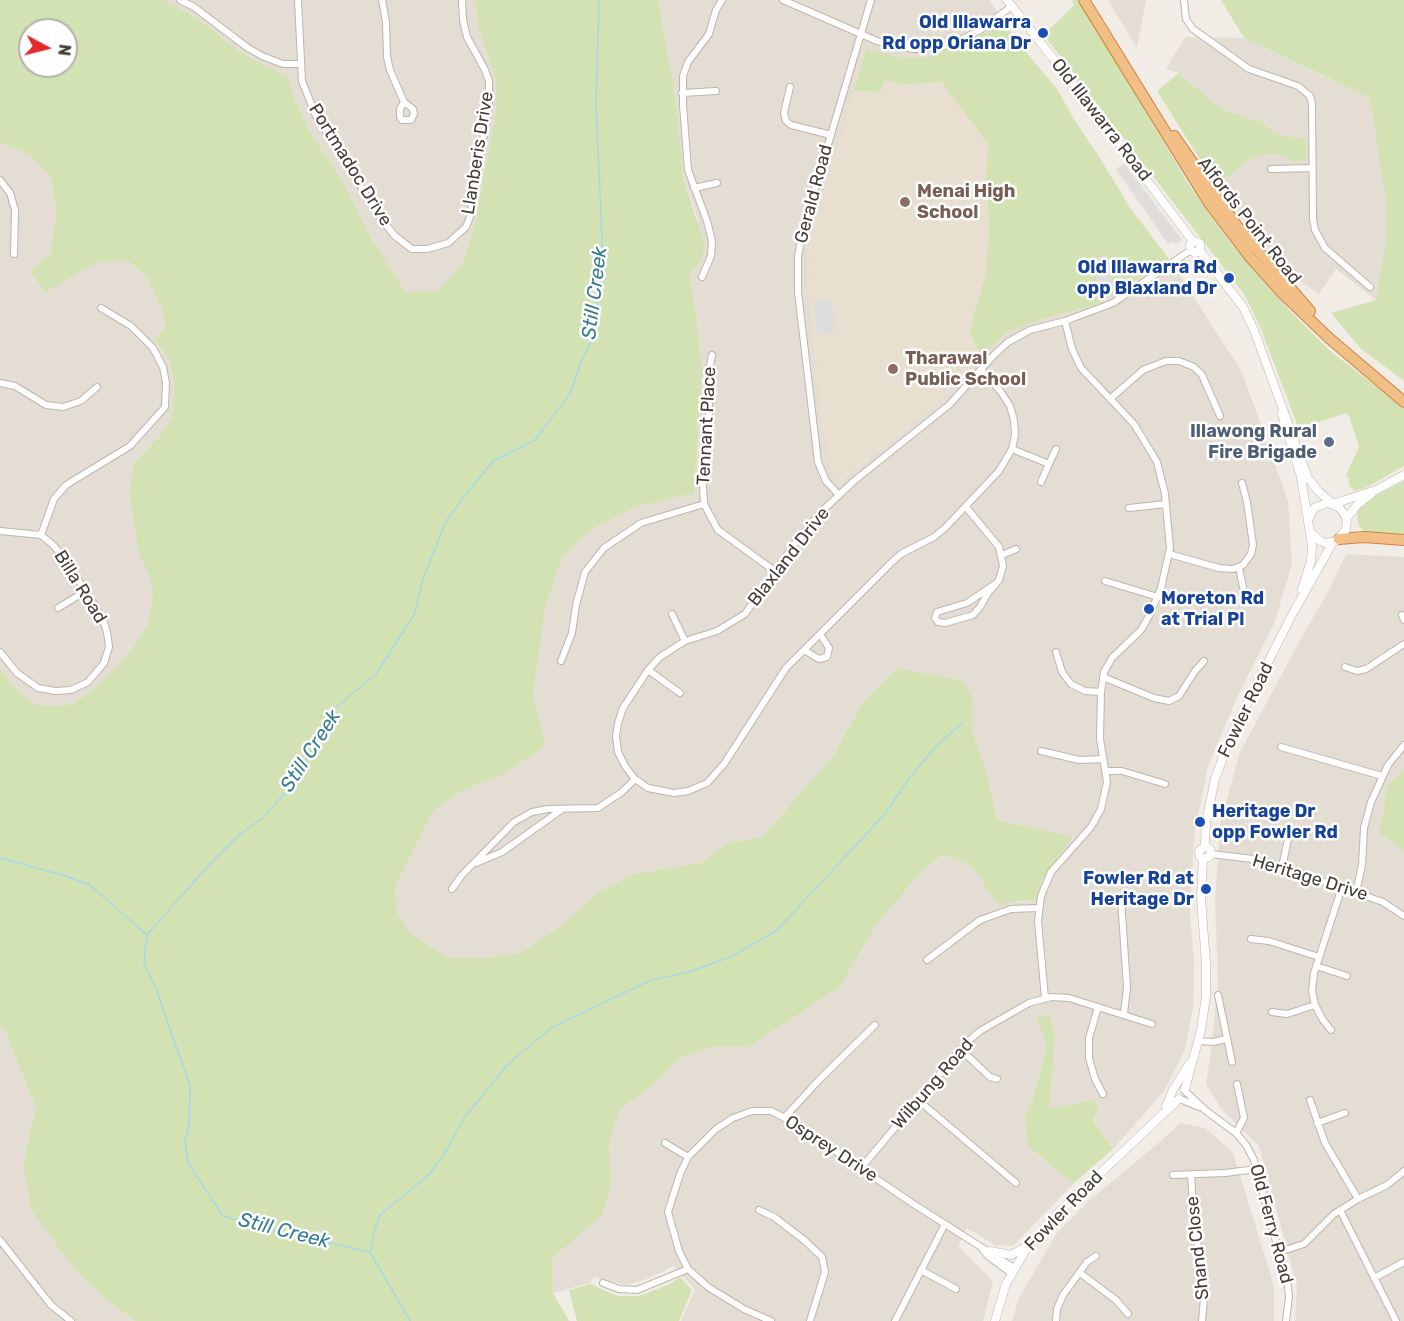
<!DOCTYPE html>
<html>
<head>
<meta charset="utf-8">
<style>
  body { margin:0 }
  #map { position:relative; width:1404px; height:1321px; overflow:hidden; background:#f1ece6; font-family:Rubik,sans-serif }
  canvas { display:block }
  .north { position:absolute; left:18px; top:18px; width:60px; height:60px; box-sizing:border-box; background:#fff; border:2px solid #b4b1af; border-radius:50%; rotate:97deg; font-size:16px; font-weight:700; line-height:24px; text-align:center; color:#433c36 }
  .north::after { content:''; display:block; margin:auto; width:21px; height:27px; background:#e42929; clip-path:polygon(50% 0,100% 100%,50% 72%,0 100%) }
</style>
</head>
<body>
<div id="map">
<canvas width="1404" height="1321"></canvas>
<div class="north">N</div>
</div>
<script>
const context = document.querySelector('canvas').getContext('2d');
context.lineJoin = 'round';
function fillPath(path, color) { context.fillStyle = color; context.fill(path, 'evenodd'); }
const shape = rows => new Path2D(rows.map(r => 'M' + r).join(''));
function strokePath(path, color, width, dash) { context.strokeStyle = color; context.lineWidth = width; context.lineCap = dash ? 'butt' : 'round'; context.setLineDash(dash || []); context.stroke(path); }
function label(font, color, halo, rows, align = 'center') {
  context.font = font + ' Rubik,sans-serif'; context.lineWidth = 5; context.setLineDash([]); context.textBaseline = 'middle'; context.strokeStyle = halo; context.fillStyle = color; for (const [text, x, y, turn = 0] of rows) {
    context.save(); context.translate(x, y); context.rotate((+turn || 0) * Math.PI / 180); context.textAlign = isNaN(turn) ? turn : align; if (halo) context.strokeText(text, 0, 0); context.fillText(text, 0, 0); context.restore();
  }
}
fillPath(shape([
  [164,0,475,0,478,27,496,80,496,111,474,228,462,265,436,292,404,292,371,238,342,180,309,130,294,97,288,77,240,52,197,18],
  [658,0,989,0,1003,21,980,36,927,58,899,57,866,50,809,248,808,286,823,426,840,481,931,408,996,341,1008,332,1043,319,1096,305,1169,259,1242,372,1288,501,1292,564,1274,624,1239,693,1208,766,1194,836,1190,913,1194,963,1193,1008,1185,1049,1165,1090,1113,1149,1093,1118,1049,1109,1055,1036,1047,1046,1032,1102,1024,1117,1028,1146,1073,1184,1013,1246,995,1245,967,1228,958,1246,993,1281,983,1321,681,1321,695,1290,674,1266,644,1280,625,1285,594,1277,590,1283,553,1293,552,1258,572,1239,611,1185,609,1142,620,1109,652,1086,681,1057,715,1046,749,1047,841,986,876,925,923,870,944,854,973,867,998,904,1036,900,1042,880,1073,837,997,820,986,771,972,730,973,699,862,703,833,756,762,837,726,844,701,863,634,874,597,893,561,926,520,953,483,958,447,958,408,931,397,912,395,885,435,809,464,790,502,775,546,746,533,695,545,609,562,557,589,531,637,507,694,493,702,370,696,314,689,275,700,263,698,219,683,178,677,106],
  [1108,0,1146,0,1137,48],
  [1185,37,1244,38,1322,76,1370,97,1386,203,1386,245,1376,300,1336,269,1319,294,1281,269,1217,186,1247,161,1266,154,1278,154,1295,162,1306,139,1276,134,1262,122,1221,109,1179,73,1166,69],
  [0,142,31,156,51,179,56,211,51,253,30,272,81,271,102,261,128,261,146,275,162,309,165,327,154,339,170,361,174,385,172,417,159,437,129,494,139,555,150,576,153,600,147,626,126,657,94,689,73,704,51,706,33,704,12,685,0,668],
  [1346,554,1404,557,1404,770,1388,785,1379,833,1404,851,1404,1321,1295,1321,1297,1286,1259,1146,1222,1110,1206,1084,1211,1052,1218,981,1215,902,1220,824,1240,752,1304,633,1329,590],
  [0,1025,4,1029,36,1108,23,1164,78,1273,106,1299,135,1321,0,1321],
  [1180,1123,1205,1128,1233,1153,1274,1286,1274,1321,1012,1321,1019,1298,1057,1233,1090,1200,1162,1140]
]), '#e4ddd4');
fillPath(shape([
  [885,80,902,85,941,82,988,144,986,170,989,234,986,257,986,273,969,332,981,356,931,408,839,481,830,469,823,426,808,286,809,248,854,91,880,92]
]), '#e9dfd1');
fillPath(shape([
  [0,0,164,0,197,18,240,52,288,77,294,97,309,130,342,180,371,238,405,292,436,292,462,265,474,228,496,111,496,80,478,27,475,0,658,0,677,106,683,178,705,245,700,263,689,275,696,314,702,370,694,493,637,507,589,531,562,557,545,609,533,695,546,746,502,775,464,790,435,809,395,885,397,912,408,931,447,958,483,958,520,953,561,926,597,893,634,874,701,863,726,844,762,837,833,756,862,703,897,668,963,681,973,699,972,730,986,771,997,820,1073,837,1042,880,1036,900,1018,901,998,905,973,867,944,854,923,870,876,925,841,986,749,1047,715,1046,681,1057,652,1086,620,1109,609,1142,611,1185,602,1215,552,1258,553,1293,569,1321,135,1321,106,1299,78,1273,32,1211,23,1164,36,1108,4,1029,0,1025,0,668,12,685,33,704,51,706,73,704,94,689,126,657,147,626,153,600,150,576,139,555,129,494,134,463,159,437,172,417,174,385,170,361,154,339,165,327,162,309,146,275,128,261,102,261,81,271,46,292,30,272,51,253,56,211,51,178,31,156,0,142],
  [30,30,66,30,66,66,30,66],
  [1072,0,1080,0,1186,180,1209,214,1233,246,1287,308,1329,350,1404,408,1404,466,1367,487,1355,491,1349,486,1349,478,1346,475,1359,447,1349,416,1345,413,1313,424,1297,424,1261,329,1244,294,1047,39,1046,33,1074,5],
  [1221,0,1404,0,1404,381,1360,348,1331,313,1376,300,1386,242,1386,203,1370,98,1244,38],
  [1003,21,1017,41,1057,89,1075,121,1096,152,1131,209,1169,259,1096,305,1043,319,1008,332,981,356,969,332,986,273,986,257,989,234,986,170,988,144,941,82,902,85,885,80,880,92,854,91,866,49,899,57,927,58,980,36],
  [1179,73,1221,109,1262,122,1276,134,1306,139,1306,160,1295,162,1278,154,1266,154,1247,161,1217,186,1157,91],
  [1404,481,1404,536,1372,535,1365,532,1358,524,1357,509,1370,499],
  [1404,770,1404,851,1379,833,1388,785],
  [1049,1014,1055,1036,1049,1109,1094,1100,1098,1108,1093,1119,1113,1149,1073,1184,1028,1146,1024,1117,1032,1102,1047,1046,1037,1018],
  [680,1277,692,1290,679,1321,577,1321,569,1290,590,1284,617,1296,639,1296,668,1285]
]), '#d3e2b2');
fillPath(shape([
  [1124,163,1182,240,1178,243,1171,242,1168,244,1116,169],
  [1107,256,1114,288,1099,291,1092,259],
  [832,299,834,333,817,335,814,301]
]), '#dfdddb');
strokePath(shape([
  [0,858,66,876,90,885,147,935],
  [371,1251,374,1232,380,1215,429,1175,450,1145,464,1118,508,1064,551,1028,649,981,688,972,733,956,777,930,884,815,908,780,936,746,963,722],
  [410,1321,370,1252,272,1230,223,1216,188,1163,185,1141,189,1126,190,1086,156,989,144,964,147,935,207,867,240,834,264,817,295,781,333,710,376,674,414,615,423,579,446,521,463,498,493,461,535,440,570,394,580,365,592,339,603,261,596,103,599,0]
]), '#a7d8e8', 1.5);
const minor = shape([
  [180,0,194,7,248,48,262,56,283,64,300,64],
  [298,0,302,81,316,116,382,220,395,236,412,249,427,249,448,243,466,227,470,217,489,105,489,81,485,70,467,37,463,20,462,0],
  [382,0,386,22,387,57,390,70,404,102,413,109,414,114,411,120,402,120,400,117,400,109,404,102],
  [783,0,877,41,893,46,914,49,941,47,957,42,980,30,1012,6],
  [1184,0,1186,19,1193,29,1249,69,1298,86,1310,96,1312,104,1313,219,1315,230,1325,248,1370,287],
  [790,87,784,113,786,121,791,125,831,135],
  [682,93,716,91],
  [1271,169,1313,168],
  [0,180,10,193,15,210,14,254],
  [694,188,717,183],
  [702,277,711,256,712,241,707,221,688,170,683,105,683,76,688,62,709,34,716,10,722,0],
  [712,355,709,371,709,443,703,486,704,504,718,530,776,572],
  [981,370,1001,392,1010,406,1014,420,1015,435,1012,449,999,471,945,528,934,537,901,554,892,562,786,668,724,764,707,783,688,791,674,793,648,788,635,779,625,766,618,752,616,736,618,723,623,708,648,670,660,657,685,641,717,631,745,614,796,542,820,513,854,481,949,405,994,355,1008,342,1030,330,1065,321,1113,303,1191,250],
  [0,383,15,386,46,405,63,407,81,401,97,387],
  [1110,399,1143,370,1166,361,1179,361,1194,367,1202,375,1220,416],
  [1012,449,1049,464,1056,449],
  [1041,482,1049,464],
  [839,495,826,481,818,462,798,292,798,256,805,222,871,0],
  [966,507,999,547,1003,566,999,580,988,593,980,607,973,615,945,623,938,622,935,618,937,612,967,603,995,584],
  [1129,508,1166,504],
  [0,531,41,535,52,544,63,556,102,617,107,632,109,647,104,663,88,682,71,690,55,691,38,688,17,673,0,652],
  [41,535,54,499,66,485,130,446,165,407,166,383,163,367,153,348,131,326,101,308],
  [1169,554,1219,568,1233,569,1243,565,1251,554,1253,545,1247,502,1242,483],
  [1002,555,1016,549],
  [1239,568,1243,587],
  [1105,581,1158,597],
  [58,608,86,591],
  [672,614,685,641],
  [1402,615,1404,620],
  [804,650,819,659,827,657,829,648,820,634],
  [1056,652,1062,672,1071,684,1085,691,1101,692],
  [561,661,572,633,576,605,585,572,604,548,641,523,704,504],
  [1345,667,1357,671,1366,669,1404,644],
  [648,670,680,693],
  [1103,677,1154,698,1169,701,1179,696,1195,671,1204,661],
  [1281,747,1382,776],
  [1041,751,1079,760,1103,759],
  [1106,771,1122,771,1165,784],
  [1211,854,1253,859,1269,863,1383,902,1404,916],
  [476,863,502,852,561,810],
  [1282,867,1290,830],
  [452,889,462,875,514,822,532,812,548,809,598,808,622,792,635,779],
  [1356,892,1362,865,1364,828,1371,802,1388,765,1404,745],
  [1121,899,1127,987,1124,1014],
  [1251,939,1269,941,1319,957],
  [927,960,980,920,1011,909,1038,908],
  [1316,966,1347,976],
  [1218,995,1232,1062],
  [1045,998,1038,921,1041,896,1051,872,1091,827,1101,809,1107,782,1100,739,1101,692,1104,672,1112,658,1141,630,1149,616,1161,588,1170,548,1165,494,1157,462,1134,424,1081,368,1072,349,1065,321],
  [1098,1007,1089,1038,1089,1058,1095,1079,1103,1094],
  [1272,1012,1287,1014,1315,1005],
  [1331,1030,1323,1020,1315,1005,1312,991,1314,973,1342,887],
  [1198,1041,1213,1042,1226,1039],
  [960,1049,990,1077,997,1079],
  [1185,1091,1205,1110,1236,1133,1246,1145,1254,1160,1288,1286,1289,1297,1286,1321],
  [1180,1099,1199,1107],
  [918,1100,1016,1183],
  [1310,1100,1325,1143,1358,1199],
  [784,1118,819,1080,875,1025],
  [1317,1123,1345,1113],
  [1236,1133,1244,1118,1237,1084],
  [665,1143,688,1157],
  [861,1168,966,1043,980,1031,1029,1003,1051,997,1069,998,1152,1024],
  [1173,1175,1225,1173,1257,1169],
  [1191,1175,1194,1224,1205,1287,1202,1321],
  [759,1210,774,1217,804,1240,822,1257,825,1272,810,1321],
  [1340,1210,1396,1321],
  [0,1240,51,1305,71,1321],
  [983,1250,988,1256,1011,1273],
  [1279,1252,1304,1244,1334,1214,1358,1199,1387,1185,1404,1171],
  [921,1270,956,1289],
  [1080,1273,1116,1300,1128,1314],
  [1374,1278,1404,1262],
  [603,1283,619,1289,637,1290,688,1269],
  [771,1321,744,1309,708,1287,688,1269,679,1251,668,1212,680,1174,688,1157,716,1129,733,1118,752,1111,771,1111,791,1121,915,1205,1014,1268],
  [895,1321,945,1224],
  [1056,1321,1057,1309,1063,1295,1087,1262,1096,1256]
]);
const tertiary = shape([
  [1007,0,1093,109,1192,240,1200,243,1200,251],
  [1194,241,1190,245,1191,250,1195,253,1200,251],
  [1200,251,1243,307,1254,330,1308,478,1318,491,1333,504],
  [1282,414,1301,477,1312,546,1311,561,1302,589],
  [1333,504,1376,490,1404,475],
  [1347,518,1358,504,1371,494],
  [1308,520,1314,508,1327,503,1339,507,1347,518,1346,530,1336,541,1326,543,1320,541,1310,532],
  [1205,846,1206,822,1215,779,1232,733,1293,613,1333,542],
  [1203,859,1209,857,1211,854,1210,849,1205,846],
  [1203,859,1200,857,1199,851,1205,846],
  [1185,1089,1201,1030,1206,996,1206,963,1201,898,1203,859],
  [1166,1106,1173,1090,1189,1064],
  [990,1251,1011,1255,1024,1248],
  [995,1321,1006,1284,1028,1246,1059,1212,1179,1099]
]);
const trunk = shape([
  [1084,0,1209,203,1250,257,1283,294,1329,338,1404,402],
  [1174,136,1237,226,1310,311],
  [1339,539,1364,537,1404,540]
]);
strokePath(minor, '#beb5ac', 8);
strokePath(tertiary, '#beb5ac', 9);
strokePath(trunk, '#cd8644', 12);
strokePath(minor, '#fff', 6);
strokePath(tertiary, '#fff', 8);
strokePath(trunk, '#f2c087', 10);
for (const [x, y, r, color] of [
  [1043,33,6,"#1a4fb4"],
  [905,202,6,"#8d6e63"],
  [1229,278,6,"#1a4fb4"],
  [893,369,6,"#8d6e63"],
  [1329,442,6,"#5c6f8a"],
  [1149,609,6,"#1a4fb4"],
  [1200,822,6,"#1a4fb4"],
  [1206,889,6,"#1a4fb4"]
]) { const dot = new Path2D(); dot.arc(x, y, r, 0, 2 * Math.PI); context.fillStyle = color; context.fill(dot); strokePath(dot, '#fff', 2); }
label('bold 18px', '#164399', '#fff', [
  ["Old Illawarra",1031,23],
  ["Rd opp Oriana Dr",1031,44],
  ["Old Illawarra Rd",1217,268],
  ["opp Blaxland Dr",1217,289],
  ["Moreton Rd",1161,599,"left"],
  ["at Trial Pl",1161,620,"left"],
  ["Heritage Dr",1212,812,"left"],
  ["opp Fowler Rd",1212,833,"left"],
  ["Fowler Rd at",1194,879],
  ["Heritage Dr",1194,900]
], 'right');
label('18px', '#433c36', '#fff', [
  ["Old Illawarra Road",1101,120,52],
  ["Llanberis Drive",478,153,-81],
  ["Portmadoc Drive",350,165,58],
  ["Gerald Road",814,194,-75],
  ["Alfords Point Road",1249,221,52],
  ["Tennant Place",707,426,-87],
  ["Blaxland Drive",789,557,-52],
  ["Billa Road",80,587,58],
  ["Fowler Road",1246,710,-64],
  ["Heritage Drive",1310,878,17],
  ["Wilbung Road",933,1084,-49],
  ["Osprey Drive",831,1149,33],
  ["Fowler Road",1064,1211,-46],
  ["Old Ferry Road",1271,1224,75],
  ["Shand Close",1198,1248,-96]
]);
label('bold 18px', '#785e54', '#fff', [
  ["Menai High",917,192],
  ["School",917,213],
  ["Tharawal",905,359],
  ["Public School",905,380]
], 'left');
label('bold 18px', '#4e5e75', '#fff', [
  ["Illawong Rural",1317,432],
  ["Fire Brigade",1317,453]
], 'right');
label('italic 20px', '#367b95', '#fff', [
  ["Still Creek",595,293,-83],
  ["Still Creek",311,751,-57],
  ["Still Creek",284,1231,14]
]);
</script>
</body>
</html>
